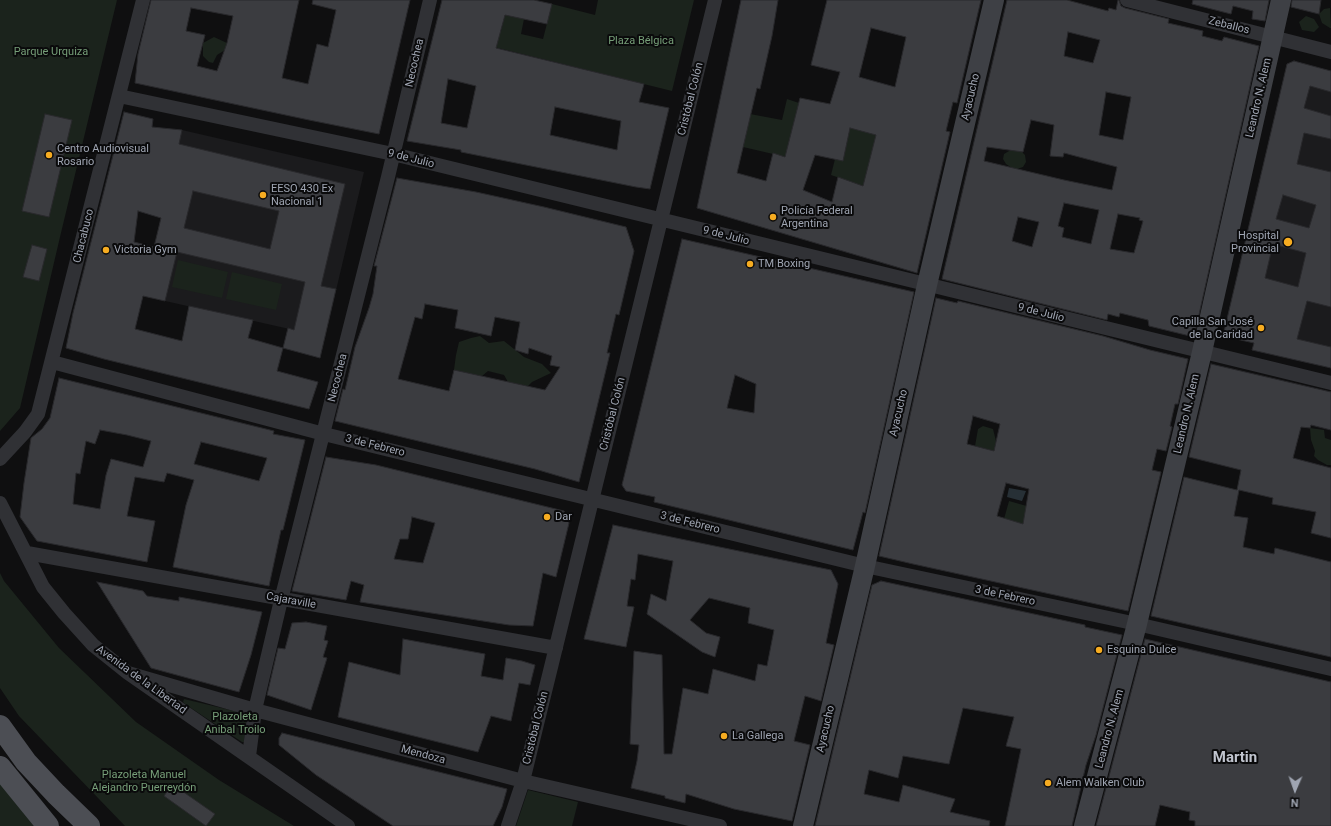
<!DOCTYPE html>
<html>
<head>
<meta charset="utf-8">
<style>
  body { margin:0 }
  #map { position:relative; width:1331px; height:826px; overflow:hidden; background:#0f0f10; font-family:Roboto,sans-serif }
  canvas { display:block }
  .north { position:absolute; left:1275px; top:770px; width:40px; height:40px; -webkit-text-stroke:3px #0a0a0b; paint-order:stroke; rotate:182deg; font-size:11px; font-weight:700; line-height:16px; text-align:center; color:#9fa5b2 }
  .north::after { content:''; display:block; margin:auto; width:14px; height:18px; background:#9fa5b2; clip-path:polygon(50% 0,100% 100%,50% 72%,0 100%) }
</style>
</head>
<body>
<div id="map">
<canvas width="1331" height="826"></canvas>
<div class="north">N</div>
</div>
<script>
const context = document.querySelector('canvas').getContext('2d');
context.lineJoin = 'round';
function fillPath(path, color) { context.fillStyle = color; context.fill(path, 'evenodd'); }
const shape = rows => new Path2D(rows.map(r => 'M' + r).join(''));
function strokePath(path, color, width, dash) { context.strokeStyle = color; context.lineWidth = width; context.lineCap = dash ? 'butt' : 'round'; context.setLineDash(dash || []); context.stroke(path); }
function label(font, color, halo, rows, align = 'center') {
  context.font = font + ' Roboto,sans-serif'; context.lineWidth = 4; context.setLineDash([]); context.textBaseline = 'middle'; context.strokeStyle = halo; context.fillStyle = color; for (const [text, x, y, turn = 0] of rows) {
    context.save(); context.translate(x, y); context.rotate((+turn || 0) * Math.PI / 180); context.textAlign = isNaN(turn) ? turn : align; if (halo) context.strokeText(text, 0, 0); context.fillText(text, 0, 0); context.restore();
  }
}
fillPath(shape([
  [1294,61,1331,71,1331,368,1239,316,1287,64],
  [182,130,364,172,325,337,143,296]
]), '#1b1b1d');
fillPath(shape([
  [0,0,117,0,60,237,20,408,0,431],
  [598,0,694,0,672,91,486,45,489,29,501,31,505,15,524,19,521,34,543,39,552,4,595,15],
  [1330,8,1331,28,1330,28,1322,23,1319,14,1324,9],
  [1306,16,1314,19,1319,27,1314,32,1302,30,1299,22],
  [214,37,227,43,225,50,217,55,213,63,209,62,203,56,203,43],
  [787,99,799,103,786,157,743,147,750,114,782,120],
  [850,128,889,138,872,152,863,186,831,175,835,159,843,161],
  [1020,150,1025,155,1026,162,1023,167,1017,169,1012,168,1006,164,1003,159,1004,154,1009,151],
  [178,260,228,272,222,298,172,287],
  [232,272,282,284,276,310,226,299],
  [480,336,489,343,504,341,524,357,542,364,551,373,532,382,528,386,508,382,504,375,488,371,482,376,454,370,456,355,459,342,471,338],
  [983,426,993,429,996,441,994,451,975,446,978,429],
  [1310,428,1324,430,1325,438,1331,440,1331,465,1327,465,1318,460,1314,456,1315,451,1311,440],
  [1009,501,1079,521,1072,539,1004,519],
  [0,573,4,581,59,648,136,722,219,780,294,826,125,826,19,716,0,688],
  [184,699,247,714,244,742,242,742,185,704,183,702],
  [0,767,48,826,0,826],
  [528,790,578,802,572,826,516,826]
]), '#1b231c');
fillPath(shape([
  [1009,488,1026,491,1022,501,1007,497]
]), '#273036');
const building = shape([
  [151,0,299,0,282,78,308,84,317,44,328,47,336,10,312,4,313,0,410,0,379,134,309,120,135,83,138,54,151,0],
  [191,8,233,16,227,43,217,71,197,66,205,35,186,31,191,8],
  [442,0,534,0,552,4,547,24,505,15,496,48,644,84,639,102,669,108,650,189,636,187,461,152,461,150,407,141,442,0],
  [448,79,476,86,467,128,441,123,448,79],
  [555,107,621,121,617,150,550,135,555,107],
  [741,0,778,0,772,36,760,89,757,88,737,173,766,181,773,153,785,157,800,98,830,104,840,72,811,65,827,0,981,0,957,103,953,102,946,131,950,132,917,273,697,208,741,0],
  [871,28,906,37,895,87,859,77,871,28],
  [850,128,876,135,863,186,838,177,832,202,803,190,815,155,843,161,850,128],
  [1007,0,1067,0,1108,11,1109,8,1116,10,1118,0,1119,0,1121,6,1125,8,1169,19,1168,23,1203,31,1202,36,1222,41,1224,37,1259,46,1194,337,1149,326,1148,320,1120,313,1119,317,1108,314,1107,320,942,279,1007,0],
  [1068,32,1100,40,1093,63,1064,56,1068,32],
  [1106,92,1131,97,1123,140,1099,135,1106,92],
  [1031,120,1054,125,1050,156,1063,157,1064,153,1117,167,1112,190,1064,180,984,161,987,147,1023,152,1031,120],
  [1064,203,1099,210,1091,244,1062,237,1064,228,1058,226,1064,203],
  [1118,214,1140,218,1139,220,1143,221,1134,253,1110,249,1118,214],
  [1018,217,1039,222,1032,247,1012,241,1018,217],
  [1193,0,1269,0,1265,21,1252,19,1253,11,1233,6,1231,14,1192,4,1193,0],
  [1292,0,1321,0,1319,14,1291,7,1292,0],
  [1294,61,1331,71,1331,92,1310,86,1304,108,1331,116,1331,139,1304,133,1297,164,1331,172,1331,307,1307,301,1297,339,1331,347,1331,368,1252,350,1254,343,1223,336,1287,64,1294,61],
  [1283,195,1316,205,1309,228,1276,219,1283,195],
  [1273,244,1306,253,1298,287,1265,278,1273,244],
  [124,112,153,119,152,127,182,130,179,144,345,184,321,286,336,289,320,358,283,348,277,371,318,382,309,409,104,359,66,348,73,313,124,112],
  [193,191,279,211,270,249,184,228,193,191],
  [138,211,161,218,154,247,134,242,138,211],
  [177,252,305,282,294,330,288,328,283,348,248,338,253,320,189,306,182,341,135,329,143,296,165,301,177,252],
  [45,114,72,120,49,217,22,211,45,114],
  [397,178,476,192,544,207,626,227,634,251,619,315,616,314,607,353,610,353,579,482,535,469,335,421,343,389,345,390,355,347,369,308,373,294,377,266,374,266,397,178],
  [425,304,458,310,455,328,491,336,495,317,520,322,515,350,528,354,529,348,552,356,550,365,560,367,545,390,454,370,449,391,398,379,415,317,422,319,425,304],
  [682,239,914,292,865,513,863,512,853,550,654,502,655,497,626,491,622,485,682,239],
  [735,375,756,384,754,413,727,408,735,375],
  [32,245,47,249,39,281,23,277,32,245],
  [936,298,957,303,958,301,1103,336,1150,350,1188,359,1178,404,1175,404,1170,426,1172,427,1166,451,1157,449,1152,470,1161,472,1128,611,913,564,879,556,936,298],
  [973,416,1000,424,994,451,967,444,973,416],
  [1006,483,1029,489,1023,524,997,516,1006,483],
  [1211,364,1331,392,1331,430,1311,425,1310,428,1301,427,1293,458,1331,468,1331,538,1311,533,1316,512,1272,504,1273,498,1239,490,1234,516,1248,518,1243,547,1274,554,1275,548,1331,562,1331,657,1151,616,1184,477,1237,490,1241,470,1189,457,1211,364],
  [59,378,274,431,273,434,305,440,283,530,281,530,269,586,173,567,186,505,194,480,167,473,164,482,135,477,127,516,155,521,147,562,37,541,20,517,24,483,31,438,42,429,50,418,59,378],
  [100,430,127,435,151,441,143,467,111,459,106,475,100,509,73,504,76,473,80,474,86,441,95,444,100,430],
  [201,442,267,458,259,481,194,464,201,442],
  [326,457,376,465,564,511,569,523,556,577,543,573,533,626,509,625,360,602,364,585,351,581,346,600,292,591,326,457],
  [412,517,435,523,423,563,394,559,400,539,408,539,412,517],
  [613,525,831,570,838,584,826,643,834,645,821,701,805,696,794,741,810,745,792,821,734,809,686,794,685,803,665,798,665,796,631,788,637,761,639,745,630,744,634,651,662,655,664,754,672,754,683,688,708,694,713,669,755,681,758,664,767,666,774,630,748,623,750,608,709,598,690,620,706,633,720,637,715,657,702,652,647,614,651,594,666,601,673,561,638,554,635,580,631,579,627,606,634,607,626,647,584,639,613,525],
  [881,581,1085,625,1085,627,1122,635,1096,735,1086,765,1072,826,1005,826,1021,749,1006,746,1014,717,963,708,949,764,903,756,898,778,869,770,864,794,899,802,903,785,955,799,950,812,990,821,989,826,815,826,872,585,881,581],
  [97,582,143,591,147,596,179,601,179,597,262,612,251,655,239,692,151,668,97,582],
  [306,622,327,626,324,640,328,641,323,657,327,658,311,710,267,695,278,648,285,649,292,623,306,622],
  [403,639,485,654,481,676,503,680,506,658,522,661,535,665,530,685,519,683,511,721,491,716,478,752,338,717,349,662,400,675,403,639],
  [1145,639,1331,682,1331,826,1195,826,1195,821,1189,820,1190,812,1160,805,1155,826,1096,826,1145,639],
  [282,733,507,789,502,807,493,826,393,826,316,775,279,745,279,738,282,733],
  [172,784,215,814,206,826,164,796,172,784]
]);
fillPath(building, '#3b3c40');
strokePath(building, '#29292c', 1);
strokePath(shape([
  [1127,0,1331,52],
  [119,96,393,154,1331,383],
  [52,362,324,434,865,566,1137,624,1331,669],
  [0,459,25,432,38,414,143,0],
  [0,503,43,587,64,613,93,645,128,673,348,826],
  [27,553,556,648],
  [128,673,255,710,523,781,720,826],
  [249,756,255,710,281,600,388,177,430,0],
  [508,826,523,781,715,0]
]), '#303135', 14);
strokePath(shape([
  [803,826,865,566,927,285,994,0],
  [1084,826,1137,624,1202,352,1281,0]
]), '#3e4045', 20);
strokePath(shape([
  [0,726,26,762,56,794,89,826],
  [0,767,48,826]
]), '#4c4e54', 22);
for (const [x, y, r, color] of [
  [49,155,4,"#f6ac21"],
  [263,195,4,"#f6ac21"],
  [773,217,4,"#f6ac21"],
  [1288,242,5,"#f6ac21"],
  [106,250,4,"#f6ac21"],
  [750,264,4,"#f6ac21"],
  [1261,328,4,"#f6ac21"],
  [547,517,4,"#f6ac21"],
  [1099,650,4,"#f6ac21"],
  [724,736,4,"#f6ac21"],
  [1048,783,4,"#f6ac21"]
]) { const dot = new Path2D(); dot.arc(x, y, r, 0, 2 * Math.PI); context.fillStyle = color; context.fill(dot); strokePath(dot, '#0a0a0b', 1.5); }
label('11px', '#9fa5b2', '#0a0a0b', [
  ["Zeballos",1229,26,14],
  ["Necochea",415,63,-77],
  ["Ayacucho",971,97,-77],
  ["Leandro N. Alem",1259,98,-77],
  ["Cristóbal Colón",691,99,-76],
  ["9 de Julio",411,159,14],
  ["Chacabuco",84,236,-76],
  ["9 de Julio",726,236,14],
  ["9 de Julio",1041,313,14],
  ["Necochea",338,378,-76],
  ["Ayacucho",899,413,-77],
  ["Cristóbal Colón",613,414,-76],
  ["Leandro N. Alem",1187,414,-77],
  ["3 de Febrero",375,446,14],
  ["3 de Febrero",690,523,14],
  ["3 de Febrero",1005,596,12],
  ["Cajaraville",291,601,10],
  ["Avenida de la Libertad",141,680,36],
  ["Cristóbal Colón",536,728,-76],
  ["Ayacucho",826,729,-77],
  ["Leandro N. Alem",1110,729,-75],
  ["Mendoza",423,755,15]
]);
label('11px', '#769e78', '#0a0a0b', [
  ["Plaza Bélgica",641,41],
  ["Parque Urquiza",51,52],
  ["Plazoleta",235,717],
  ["Anibal Troilo",235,730],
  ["Plazoleta Manuel",144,775],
  ["Alejandro Puerreydón",144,788]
]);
label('11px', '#9fa5b2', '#0a0a0b', [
  ["Centro Audiovisual",57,149],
  ["Rosario",57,162],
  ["EESO 430 Ex",271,189],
  ["Nacional 1",271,202],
  ["Policía Federal",781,211],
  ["Argentina",781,224],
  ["Hospital",1279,236,"right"],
  ["Provincial",1279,249,"right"],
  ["Victoria Gym",114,250],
  ["TM Boxing",758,264],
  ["Capilla San José",1253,322,"right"],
  ["de la Caridad",1253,335,"right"],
  ["Dar",555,517],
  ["Esquina Dulce",1107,650],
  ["La Gallega",732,736],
  ["Alem Walken Club",1056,783]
], 'left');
label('bold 15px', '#c0c4ce', '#0a0a0b', [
  ["Martin",1235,758]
]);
</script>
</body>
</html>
